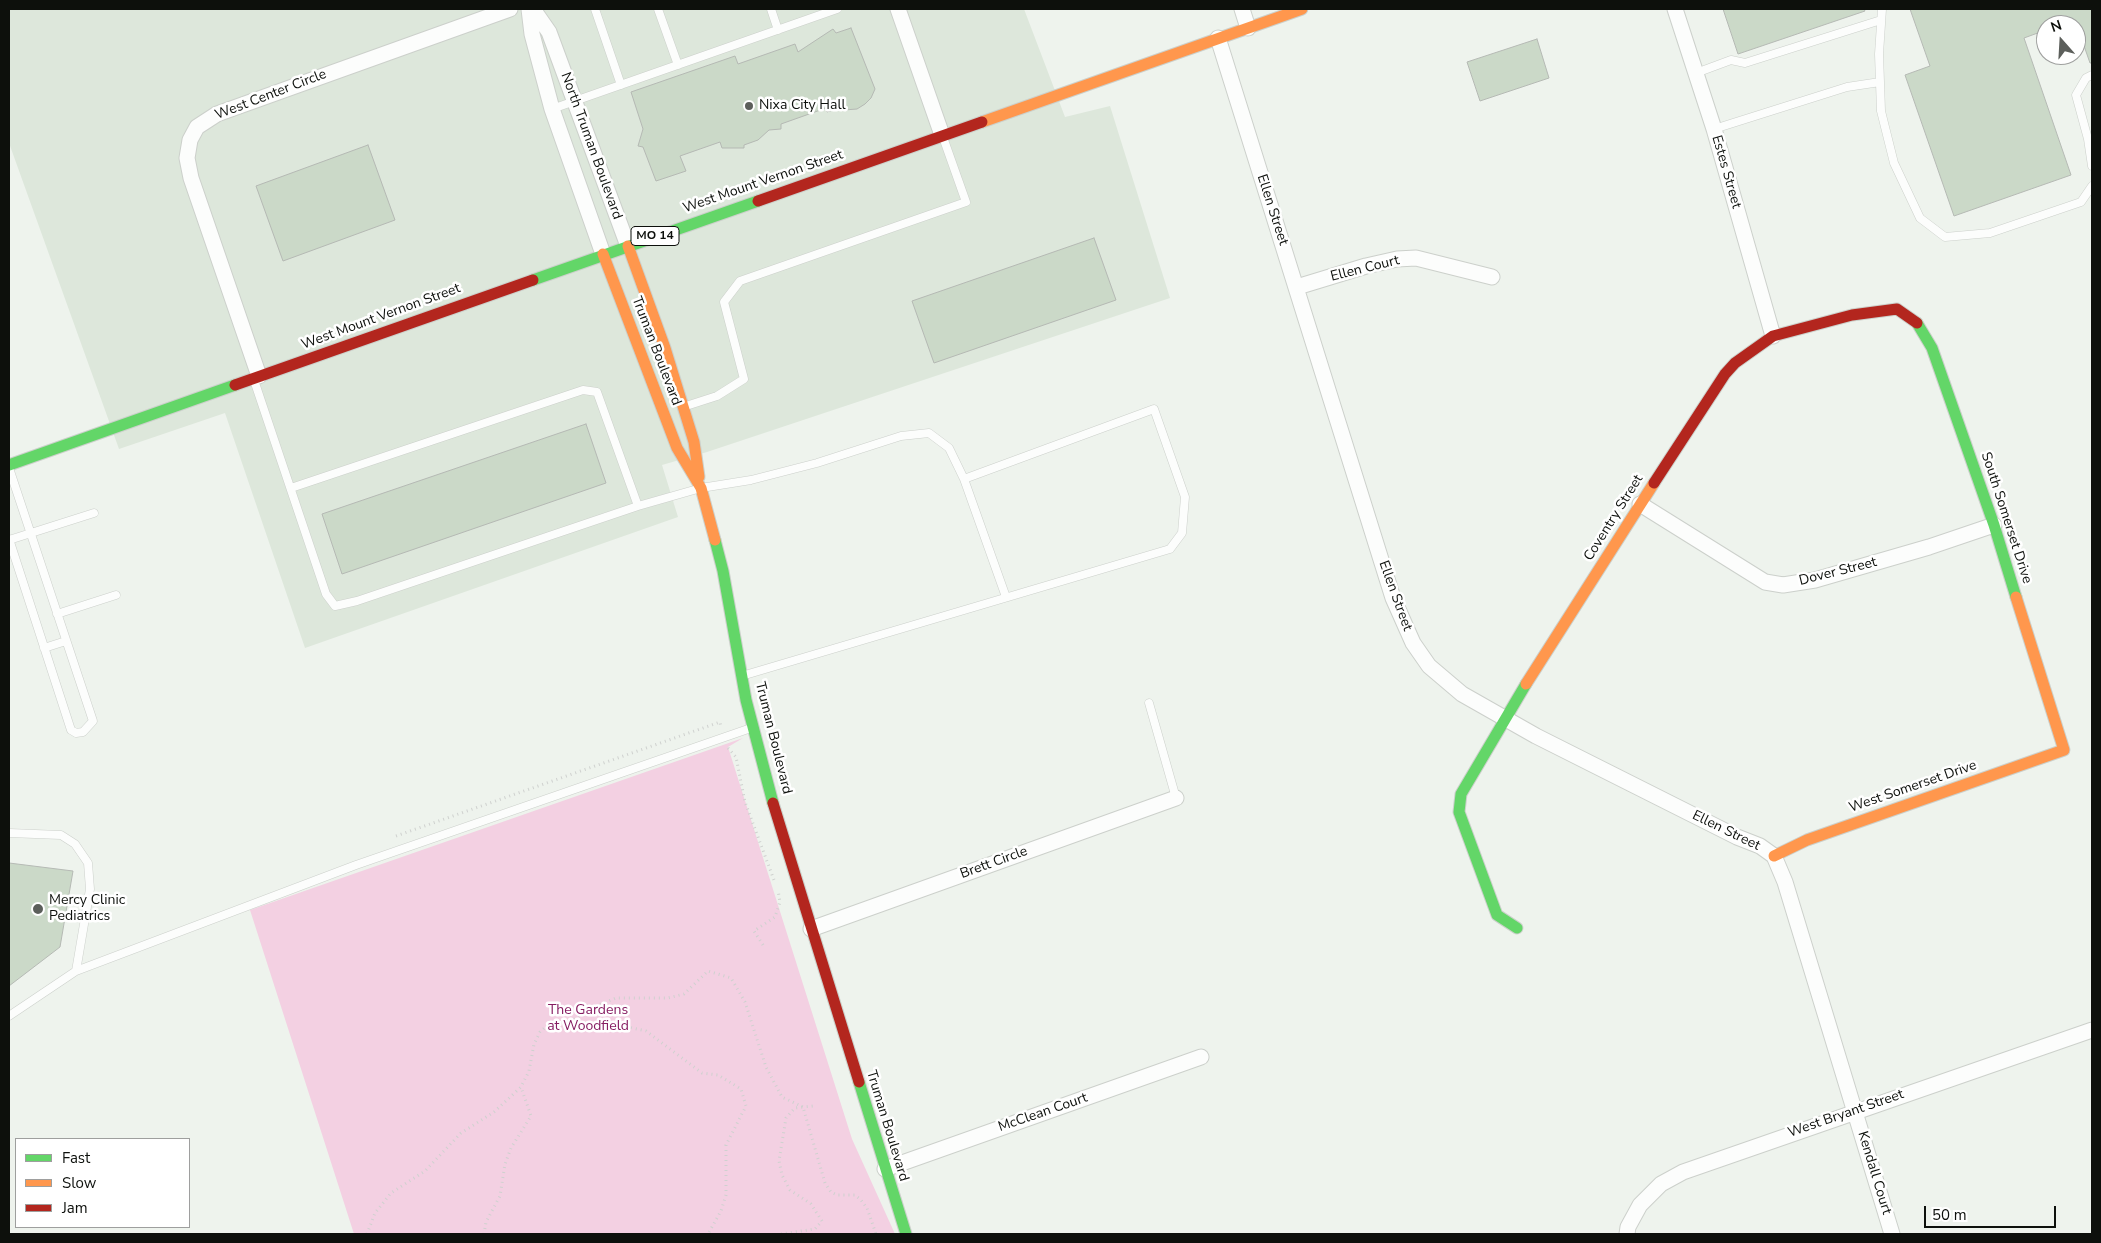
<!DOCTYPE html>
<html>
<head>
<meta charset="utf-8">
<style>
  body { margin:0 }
  #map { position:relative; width:2101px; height:1243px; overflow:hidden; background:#eef3ed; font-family:"Nunito Sans",sans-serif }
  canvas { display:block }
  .frame { position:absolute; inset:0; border:10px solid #0d100c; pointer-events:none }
  .legend { position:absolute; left:15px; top:1138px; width:175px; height:90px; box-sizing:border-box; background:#fff; border:1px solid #9e9f9e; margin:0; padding:6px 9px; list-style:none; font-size:15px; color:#0d100c }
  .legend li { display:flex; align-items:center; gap:10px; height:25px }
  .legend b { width:25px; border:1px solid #9e9f9e }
  .north { position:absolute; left:2036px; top:15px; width:50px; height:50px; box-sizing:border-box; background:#fff; border:1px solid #9e9f9e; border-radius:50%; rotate:341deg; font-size:14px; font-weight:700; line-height:20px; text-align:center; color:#0d100c }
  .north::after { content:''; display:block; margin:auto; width:18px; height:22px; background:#5c5f5b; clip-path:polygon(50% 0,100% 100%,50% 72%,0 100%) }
  .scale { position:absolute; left:1924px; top:1206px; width:132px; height:22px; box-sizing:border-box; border:2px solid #0d100c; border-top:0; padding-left:6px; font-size:15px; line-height:18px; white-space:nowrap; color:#0d100c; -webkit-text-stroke:4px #fff; paint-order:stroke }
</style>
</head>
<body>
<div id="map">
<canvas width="2101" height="1243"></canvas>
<div class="frame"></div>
<ul class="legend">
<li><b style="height:6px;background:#63d668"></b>Fast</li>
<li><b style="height:6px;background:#ff974d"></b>Slow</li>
<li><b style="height:6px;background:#b3261e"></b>Jam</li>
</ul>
<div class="north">N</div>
<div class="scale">50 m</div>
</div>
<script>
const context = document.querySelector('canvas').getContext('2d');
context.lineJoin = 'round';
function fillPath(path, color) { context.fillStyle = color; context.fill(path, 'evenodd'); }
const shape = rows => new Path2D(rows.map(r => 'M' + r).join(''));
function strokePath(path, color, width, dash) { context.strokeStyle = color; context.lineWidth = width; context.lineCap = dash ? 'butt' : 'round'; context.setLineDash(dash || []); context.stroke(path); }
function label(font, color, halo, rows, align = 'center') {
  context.font = font + ' "Nunito Sans",sans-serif'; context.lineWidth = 5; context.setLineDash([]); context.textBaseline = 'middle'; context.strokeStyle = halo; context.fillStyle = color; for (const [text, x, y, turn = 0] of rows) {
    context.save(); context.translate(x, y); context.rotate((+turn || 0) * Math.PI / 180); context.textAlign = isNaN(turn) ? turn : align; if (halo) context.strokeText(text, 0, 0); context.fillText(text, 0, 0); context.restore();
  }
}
fillPath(shape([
  [9,9,1024,9,1065,117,1110,106,1170,298,707,452,662,465,678,517,305,648,225,413,119,449,9,143]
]), '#dde7db');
fillPath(shape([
  [743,738,728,747,852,1139,895,1234,354,1234,250,910]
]), '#f3d0e2');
const building = shape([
  [1723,9,1864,9,1865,11,1738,54,1723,9],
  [1910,9,2092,9,2092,63,2090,63,2075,20,2061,25,2046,25,2046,30,2024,38,2071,175,1954,216,1905,75,1930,66,1910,9],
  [851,28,875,89,871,98,865,104,857,109,844,110,842,107,827,112,826,108,781,124,781,129,769,130,758,140,744,145,744,148,722,148,720,142,680,156,686,171,656,181,643,147,638,146,643,129,631,92,735,56,738,64,795,44,798,52,833,29,836,33,851,28],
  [1537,39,1549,78,1480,101,1467,62,1537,39],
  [368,145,395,220,283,261,256,186,368,145],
  [1094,238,1116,300,934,363,912,301,1094,238],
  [586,424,606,483,342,574,322,514,586,424],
  [9,863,73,871,60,947,9,986,9,863]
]);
fillPath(building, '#cbd9c8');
strokePath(building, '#b5b9b4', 1);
const lane = shape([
  [595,9,621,85],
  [658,9,678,65],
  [771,9,778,30],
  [1882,9,1879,54,1881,111,1894,163,1920,218,1945,237,1990,233,2081,202,2092,186],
  [1696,73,1731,60,1745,63,1881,20],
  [2092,75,2086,78,2076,95,2088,139,2092,166],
  [552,109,837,9],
  [1714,129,1847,87,1880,82],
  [255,383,326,594,335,606,357,601,638,506,701,488,751,480,817,463,901,436,929,433,949,448,964,479,1006,597],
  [686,406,717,396,744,379,724,302,740,281,966,202,944,140],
  [9,468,93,721,83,732,76,733,71,730,9,539],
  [291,488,583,390,597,392,638,506],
  [9,540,94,513],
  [57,614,116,595],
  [44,648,66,641],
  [745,675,1170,549,1182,533,1185,497,1154,409,964,479],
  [1149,703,1176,798],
  [9,833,61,835,75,844,88,863,90,889,76,971,9,1016],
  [76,971,356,865,751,728]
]);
const street = shape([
  [529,9,532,34,552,109,603,254],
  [533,9,549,32,628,246],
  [898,9,942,135],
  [1242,9,1248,28],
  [1675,9,1714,129,1773,336],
  [1218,38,1393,598,1413,643,1429,666,1462,694,1536,736,1737,837,1760,846,1774,856,1785,882,1892,1234],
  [1297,287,1366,266,1397,259,1416,258,1492,277],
  [259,376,191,178,187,158,190,140,197,127,217,114,510,9],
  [1640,504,1765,582,1783,585,1815,580,1929,547,1994,525],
  [811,929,1176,798],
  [885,1169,1201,1057],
  [1627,1234,1628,1227,1640,1205,1661,1184,1683,1172,2092,1030]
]);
const fast = shape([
  [533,280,758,201],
  [1917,323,1932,348,1994,525,2016,597],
  [9,465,235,385],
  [715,540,723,571,746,700,773,803],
  [1517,928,1497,915,1459,812,1461,794,1526,684],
  [859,1082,906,1234]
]);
const slow = shape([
  [982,122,1302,9],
  [628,246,665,348,694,442,699,477],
  [603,254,677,448,701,488,715,540],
  [1526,684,1654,483],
  [1774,856,1807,840,2064,750,2016,597]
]);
const jam = shape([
  [758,201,982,122],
  [235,385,533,280],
  [1654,483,1725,374,1735,363,1773,336,1852,315,1897,309,1917,323],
  [773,803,859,1082]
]);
strokePath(lane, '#ccd0cb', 9);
strokePath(street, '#ccd0cb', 17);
strokePath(fast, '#ccd0cb', 13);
strokePath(slow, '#ccd0cb', 13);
strokePath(jam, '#ccd0cb', 13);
strokePath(shape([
  [728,748,736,757,745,802,774,880],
  [396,836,720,722,721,728],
  [763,945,754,931,775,917,780,902,778,890],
  [570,1022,591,1008,616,998,668,998,684,994,708,971,731,978,745,1002,766,1067,782,1097,803,1107,813,1106],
  [367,1234,375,1213,391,1193,425,1171,461,1133,494,1112,521,1087,529,1071,534,1044,540,1032,549,1024,558,1022,628,1027,646,1031,702,1073,718,1075,741,1089,746,1106,726,1145,726,1195,721,1211,708,1234],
  [484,1234,486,1222,500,1196,505,1164,511,1148,531,1116,521,1087],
  [781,1234,815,1229,822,1221,811,1204,790,1190,782,1175,779,1161,786,1118,795,1108,803,1107,825,1183,831,1192,837,1195,855,1195,861,1200,867,1208,876,1234]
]), '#cfd1cf', 3, [1, 4]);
strokePath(lane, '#fcfdfc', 8);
strokePath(street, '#fcfdfc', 15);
strokePath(fast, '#63d668', 11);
strokePath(slow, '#ff974d', 11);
strokePath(jam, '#b3261e', 11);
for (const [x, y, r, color] of [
  [749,106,5,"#5c5f5b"],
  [38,909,6,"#5c5f5b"]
]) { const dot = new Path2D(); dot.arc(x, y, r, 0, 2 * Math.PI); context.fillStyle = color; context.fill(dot); strokePath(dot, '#fff', 2); }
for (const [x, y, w] of [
  [655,236,48]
]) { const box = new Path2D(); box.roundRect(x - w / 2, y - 9.5, w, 19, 4); context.fillStyle = '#fff'; context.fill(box); strokePath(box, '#0d100c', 1); }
label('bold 12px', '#0d100c', null, [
  ["MO 14",655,236]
]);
label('14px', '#0d100c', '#fff', [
  ["West Center Circle",271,95,-21],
  ["North Truman Boulevard",591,146,70],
  ["Estes Street",1726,172,74],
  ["West Mount Vernon Street",763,182,-19],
  ["Ellen Street",1272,210,72],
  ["Ellen Court",1365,269,-14],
  ["West Mount Vernon Street",381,317,-20],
  ["Truman Boulevard",656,351,69],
  ["Coventry Street",1614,518,-58],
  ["South Somerset Drive",2006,518,72],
  ["Dover Street",1838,572,-14],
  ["Ellen Street",1395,596,70],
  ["Truman Boulevard",773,738,76],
  ["West Somerset Drive",1913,787,-19],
  ["Ellen Street",1726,831,26],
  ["Brett Circle",994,863,-20],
  ["McClean Court",1043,1113,-19],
  ["West Bryant Street",1846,1114,-19],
  ["Truman Boulevard",887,1126,73],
  ["Kendall Court",1874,1173,73]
]);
label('14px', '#0d100c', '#fff', [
  ["Nixa City Hall",759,106],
  ["Mercy Clinic",49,901],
  ["Pediatrics",49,917]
], 'left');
label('14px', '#861d62', '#fff', [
  ["The Gardens",588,1011],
  ["at Woodfield",588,1027]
]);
</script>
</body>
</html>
